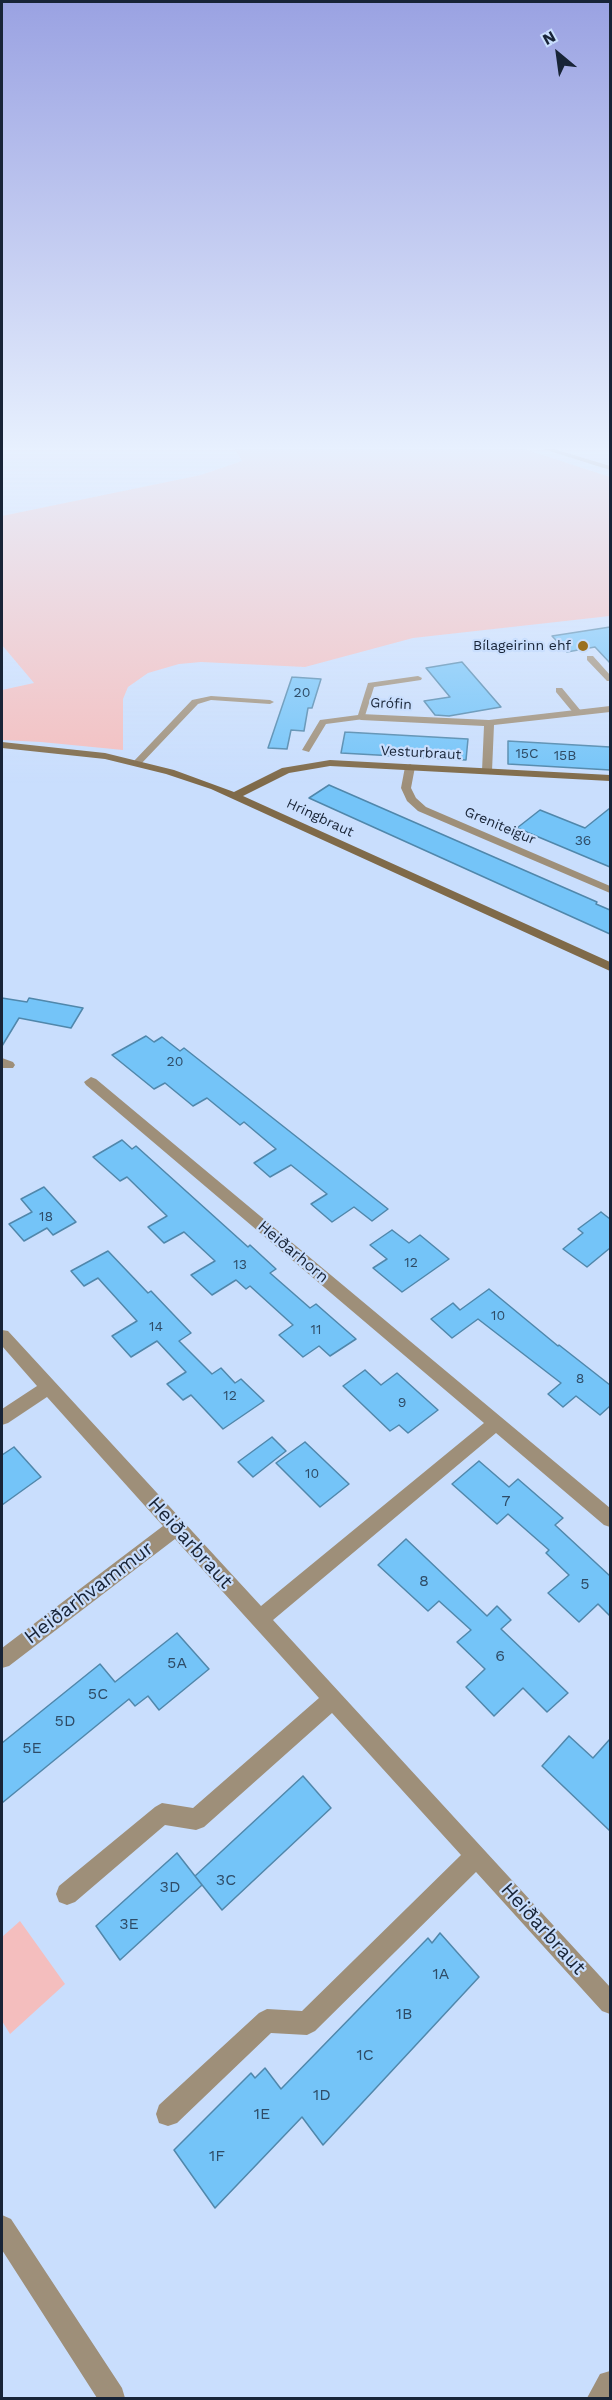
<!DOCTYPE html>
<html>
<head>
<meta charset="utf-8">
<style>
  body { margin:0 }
  #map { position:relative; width:612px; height:2400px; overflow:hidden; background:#c9defd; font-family:"Work Sans",sans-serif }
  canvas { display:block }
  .frame { position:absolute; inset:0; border:3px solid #182437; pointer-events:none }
  .north { position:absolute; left:528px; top:24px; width:60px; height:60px; -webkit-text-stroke:4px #c9defd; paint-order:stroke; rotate:331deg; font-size:16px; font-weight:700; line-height:24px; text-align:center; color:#182437 }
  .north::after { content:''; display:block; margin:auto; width:21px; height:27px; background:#182437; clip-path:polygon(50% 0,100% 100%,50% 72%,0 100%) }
</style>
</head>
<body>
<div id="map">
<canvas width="612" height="2400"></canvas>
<div class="frame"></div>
<div class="north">N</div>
</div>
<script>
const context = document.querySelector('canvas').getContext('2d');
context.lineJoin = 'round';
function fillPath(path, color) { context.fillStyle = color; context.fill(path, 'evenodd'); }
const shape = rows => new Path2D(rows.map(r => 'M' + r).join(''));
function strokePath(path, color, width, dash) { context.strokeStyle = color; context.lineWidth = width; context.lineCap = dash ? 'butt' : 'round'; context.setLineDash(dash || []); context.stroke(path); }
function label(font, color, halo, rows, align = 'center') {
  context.font = font + ' "Work Sans",sans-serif'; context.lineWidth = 4.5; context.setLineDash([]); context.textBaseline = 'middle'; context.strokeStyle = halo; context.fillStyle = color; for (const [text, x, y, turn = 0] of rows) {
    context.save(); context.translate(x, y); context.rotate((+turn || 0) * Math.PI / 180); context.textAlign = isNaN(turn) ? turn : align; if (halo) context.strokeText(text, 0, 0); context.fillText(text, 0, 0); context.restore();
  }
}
fillPath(shape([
  [235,449,524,449,610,477,610,616,413,638,305,667,201,662,179,664,148,673,128,687,123,699,123,750,41,742,2,740,2,690,34,683,2,645,2,516,201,475,242,461],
  [20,1921,65,1984,10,2034,2,2021,2,1937]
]), '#f4bebe');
const building = shape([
  [610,627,610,663,595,647,567,652,552,636,610,627],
  [462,662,501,707,449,716,435,715,424,701,450,697,426,668,462,662],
  [292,677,321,679,312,708,308,708,304,731,291,730,287,749,268,748,292,677],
  [345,732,468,739,466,760,341,753,345,732],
  [508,741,610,747,610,770,508,764,508,741],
  [329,785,597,902,596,904,610,910,610,934,309,798,329,785],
  [610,808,610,867,517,828,540,810,585,828,610,808],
  [2,998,27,1002,29,998,83,1008,71,1028,19,1018,2,1046,2,998],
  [146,1036,154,1042,162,1037,180,1051,184,1048,388,1209,372,1221,354,1207,332,1222,311,1204,327,1194,291,1165,270,1177,254,1163,276,1149,244,1122,240,1125,207,1098,193,1106,165,1083,154,1089,112,1055,146,1036],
  [122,1140,132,1149,136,1146,248,1247,250,1245,276,1269,270,1273,310,1308,316,1304,356,1339,330,1356,319,1346,303,1357,279,1335,293,1325,250,1286,246,1289,236,1280,212,1295,191,1275,215,1261,184,1232,164,1243,148,1227,167,1216,127,1177,120,1181,93,1157,122,1140],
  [44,1187,76,1222,53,1235,47,1228,24,1241,9,1224,32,1212,21,1199,44,1187],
  [601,1212,610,1219,610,1248,587,1267,563,1249,583,1233,578,1229,601,1212],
  [392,1230,409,1243,420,1235,449,1259,402,1292,373,1268,387,1259,370,1245,392,1230],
  [108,1251,148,1293,151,1291,191,1333,179,1341,212,1374,221,1368,235,1383,241,1379,264,1401,223,1429,191,1395,183,1400,167,1384,186,1372,157,1341,131,1357,112,1336,137,1321,98,1278,84,1286,71,1271,108,1251],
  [489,1289,558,1346,559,1345,610,1385,610,1406,600,1415,576,1396,563,1407,548,1394,561,1383,478,1319,452,1338,431,1319,453,1303,460,1310,489,1289],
  [365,1370,381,1385,397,1373,438,1410,408,1433,399,1425,390,1431,343,1386,365,1370],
  [272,1437,286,1451,253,1477,238,1462,272,1437],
  [305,1442,349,1484,320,1507,276,1463,305,1442],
  [14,1447,41,1477,2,1505,2,1455,14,1447],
  [479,1461,509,1487,518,1479,563,1518,555,1525,610,1576,610,1616,598,1604,579,1622,548,1593,569,1575,546,1553,549,1550,508,1514,497,1524,452,1484,479,1461],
  [406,1539,487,1616,497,1606,511,1620,501,1629,568,1693,547,1712,523,1688,494,1716,466,1687,485,1669,457,1642,471,1630,439,1601,428,1611,378,1565,406,1539],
  [177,1633,209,1669,159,1710,148,1696,135,1706,129,1699,2,1803,2,1743,100,1664,115,1682,177,1633],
  [569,1736,593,1758,610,1739,610,1831,542,1766,569,1736],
  [303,1776,331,1808,222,1910,195,1876,303,1776],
  [177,1853,202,1885,120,1960,96,1926,177,1853],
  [440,1933,479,1977,323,2145,302,2117,215,2208,174,2150,251,2073,255,2078,265,2068,281,2089,428,1938,432,1943,440,1933]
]);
fillPath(building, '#74c4f8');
strokePath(building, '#5087ab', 1.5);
fillPath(shape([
  [587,656,593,656,610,675,610,681,607,681,587,660,587,656],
  [418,676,422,678,421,680,374,687,364,719,326,724,309,752,302,750,320,720,358,715,368,683,418,676],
  [556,688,562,688,581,711,581,715,575,715,556,692,556,688],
  [211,696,270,700,274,702,270,704,211,700,198,704,140,765,134,765,134,761,192,700,211,696]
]), '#9e8f79');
fillPath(shape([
  [543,449,554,449,610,466,610,470,543,449],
  [610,706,610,712,494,725,492,771,487,774,482,771,484,726,361,720,356,717,361,714,489,720,610,706],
  [410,764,415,767,411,788,416,798,426,807,610,886,610,893,418,811,407,801,401,788,405,767,410,764],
  [2,1058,13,1062,15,1065,13,1068,2,1068,2,1058],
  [91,1077,96,1079,610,1508,610,1527,604,1525,496,1433,273,1620,610,1987,610,2014,602,2011,476,1872,315,2031,307,2035,271,2033,177,2123,168,2126,159,2123,156,2114,159,2105,259,2013,267,2009,302,2011,461,1855,332,1713,204,1827,196,1830,165,1825,75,1902,67,1905,59,1902,56,1894,59,1886,155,1807,162,1803,193,1808,319,1698,175,1539,9,1666,2,1668,2,1648,163,1526,47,1397,8,1423,2,1425,2,1409,37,1386,2,1346,2,1330,8,1331,261,1606,484,1423,86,1085,84,1082,91,1077],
  [2,2215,11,2219,122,2388,125,2398,97,2398,2,2250,2,2215],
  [610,2371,610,2398,587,2398,600,2374,610,2371]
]), '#9e8f79');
fillPath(shape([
  [2,742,105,753,174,770,234,792,282,768,330,760,610,775,610,781,330,766,289,773,243,796,610,962,610,971,211,789,166,774,105,759,2,748,2,742]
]), '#7f6a49');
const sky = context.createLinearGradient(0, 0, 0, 785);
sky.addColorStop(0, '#9aa2e2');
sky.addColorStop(0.57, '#e7f0fe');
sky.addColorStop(1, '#e7f0fe00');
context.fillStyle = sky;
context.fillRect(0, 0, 612, 785);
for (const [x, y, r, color] of [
  [583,646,6,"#9b701f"]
]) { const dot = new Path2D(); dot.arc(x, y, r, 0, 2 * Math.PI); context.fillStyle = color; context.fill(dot); strokePath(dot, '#c9defd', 2); }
label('14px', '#182437', '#c9defd', [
  ["Bílageirinn ehf",571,646]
], 'right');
label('14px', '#2f4c67', null, [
  ["20",302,693],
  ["15C",527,754],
  ["15B",565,756],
  ["36",583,841],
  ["20",175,1062],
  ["18",46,1217],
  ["12",411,1263],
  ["13",240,1265],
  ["10",498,1316],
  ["14",156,1327],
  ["11",316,1330],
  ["8",580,1379],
  ["12",230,1396],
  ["9",402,1403],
  ["10",312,1474]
]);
label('14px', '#182437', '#c9defd', [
  ["Grófin",391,704,3],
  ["Vesturbraut",421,753,3],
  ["Hringbraut",320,818,25],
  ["Greniteigur",500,826,23]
]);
label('16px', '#182437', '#c9defd', [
  ["Heiðarhorn",293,1252,40]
]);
label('16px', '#2f4c67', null, [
  ["7",506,1501],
  ["8",424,1581],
  ["5",585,1584],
  ["6",500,1656],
  ["5A",177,1663],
  ["5C",98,1694],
  ["5D",65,1721],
  ["5E",32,1748],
  ["3C",226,1880],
  ["3D",170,1887],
  ["3E",129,1924],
  ["1A",441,1974],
  ["1B",404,2014],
  ["1C",365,2055],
  ["1D",322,2095],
  ["1E",262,2114],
  ["1F",217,2156]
]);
label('20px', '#182437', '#c9defd', [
  ["Heiðarbraut",190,1543,48],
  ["Heiðarhvammur",89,1593,-37],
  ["Heiðarbraut",543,1929,48]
]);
</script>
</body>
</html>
